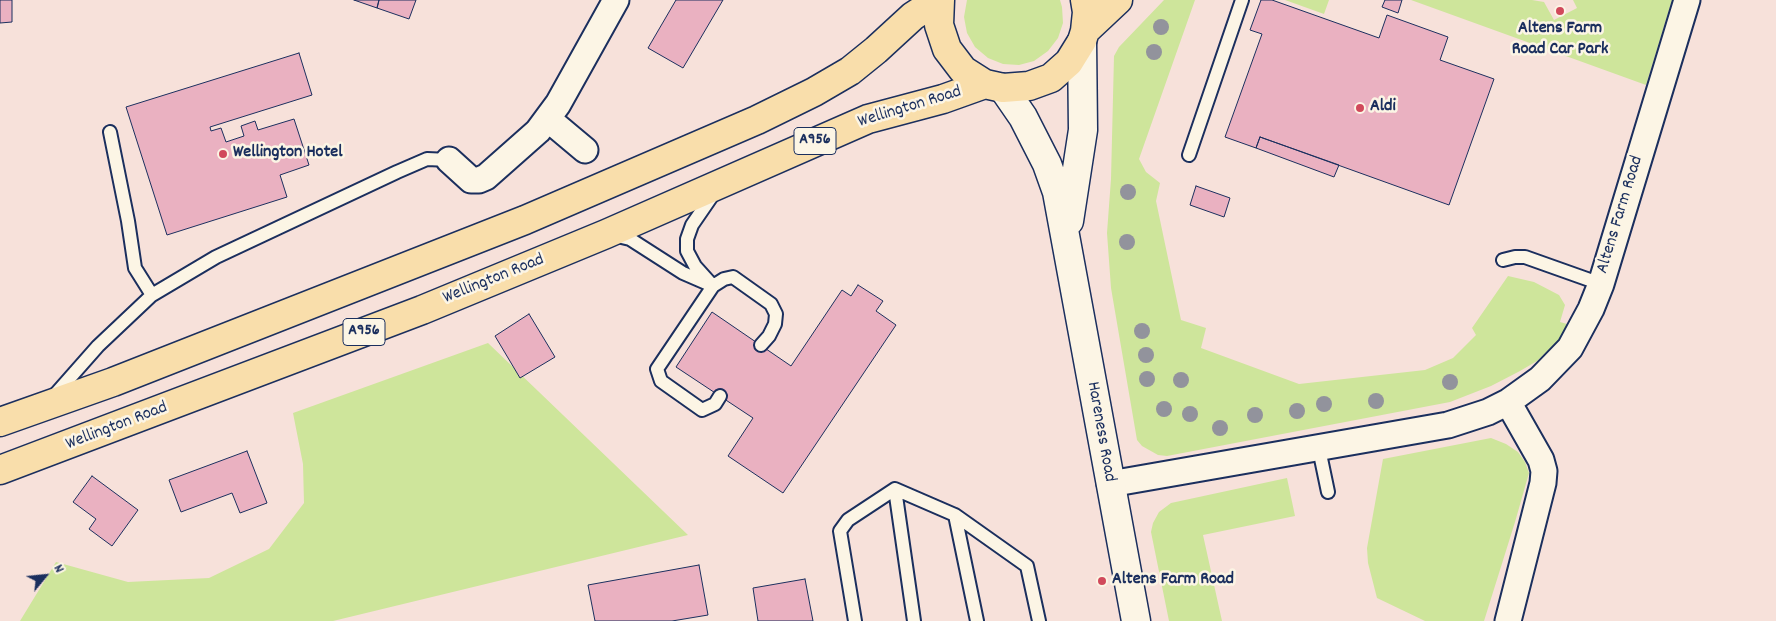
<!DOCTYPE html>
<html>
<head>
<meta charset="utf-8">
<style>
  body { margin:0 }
  #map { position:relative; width:1776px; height:621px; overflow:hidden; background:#f7e1da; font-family:Dekko,sans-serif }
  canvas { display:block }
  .north { position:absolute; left:20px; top:551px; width:50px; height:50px; -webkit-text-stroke:4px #fcf5e5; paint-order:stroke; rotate:62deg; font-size:14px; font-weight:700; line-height:20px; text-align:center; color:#1b2f5e }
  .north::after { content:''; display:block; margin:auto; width:18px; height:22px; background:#1b2f5e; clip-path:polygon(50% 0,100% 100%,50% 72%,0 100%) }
</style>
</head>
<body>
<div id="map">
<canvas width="1776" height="621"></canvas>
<div class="north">N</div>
</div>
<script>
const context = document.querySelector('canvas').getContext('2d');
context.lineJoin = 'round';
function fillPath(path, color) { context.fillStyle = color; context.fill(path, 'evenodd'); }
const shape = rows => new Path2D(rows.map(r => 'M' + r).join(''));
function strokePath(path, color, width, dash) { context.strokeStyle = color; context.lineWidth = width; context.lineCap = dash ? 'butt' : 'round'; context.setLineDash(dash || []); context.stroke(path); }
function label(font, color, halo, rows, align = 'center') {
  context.font = font + ' Dekko,sans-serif'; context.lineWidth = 5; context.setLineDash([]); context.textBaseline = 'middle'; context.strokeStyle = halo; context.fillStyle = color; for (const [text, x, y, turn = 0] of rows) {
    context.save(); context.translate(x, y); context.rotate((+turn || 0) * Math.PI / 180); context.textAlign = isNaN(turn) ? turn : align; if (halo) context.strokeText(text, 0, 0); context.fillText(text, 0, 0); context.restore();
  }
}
fillPath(shape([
  [967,0,1060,0,1062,7,1063,23,1058,38,1048,51,1034,61,1019,65,1003,64,988,58,975,47,967,33,964,17],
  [1164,0,1195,0,1139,159,1146,172,1160,183,1156,201,1181,320,1206,328,1201,348,1299,384,1425,370,1453,358,1476,335,1472,328,1508,276,1534,282,1559,295,1565,305,1560,322,1567,324,1563,336,1537,361,1520,371,1491,386,1450,402,1167,456,1158,455,1142,446,1137,440,1111,288,1107,233,1111,179,1114,56,1119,47],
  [1285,0,1329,0,1324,14],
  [1411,0,1532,0,1544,2,1554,20,1577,8,1573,0,1672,0,1646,85],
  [488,343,688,535,333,621,20,621,56,562,128,582,209,578,269,549,304,503,303,464,293,413],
  [1491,438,1506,444,1518,452,1525,462,1529,473,1515,522,1484,621,1425,621,1377,598,1368,563,1367,548,1383,459],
  [1287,478,1295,516,1203,535,1222,621,1169,621,1151,532,1153,523,1159,512,1171,503]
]), '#cee59b');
const building = shape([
  [0,0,12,0,12,22,0,23,0,0],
  [354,0,379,0,377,8,354,0],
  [379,0,416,0,409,19,377,8,379,0],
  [676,0,723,0,683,68,648,48,676,0],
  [1261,0,1272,0,1379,38,1387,15,1448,37,1440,60,1494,79,1449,205,1260,137,1256,148,1225,137,1262,34,1250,30,1261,0],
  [1385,0,1402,0,1398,13,1382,7,1385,0],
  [299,53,312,95,210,127,211,131,221,128,226,142,244,136,241,126,255,121,258,130,294,119,309,165,280,175,287,197,167,235,126,107,299,53],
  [1260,137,1339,165,1334,177,1256,148,1260,137],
  [1196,186,1230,198,1224,217,1190,205,1196,186],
  [858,285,883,301,876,311,896,325,783,493,728,456,753,418,676,367,712,312,791,366,842,290,851,296,858,285],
  [529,314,555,357,520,378,495,336,529,314],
  [247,451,267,503,240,513,232,493,181,512,169,480,247,451],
  [92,476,138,510,112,546,89,529,96,519,73,502,92,476],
  [699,565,708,615,672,621,595,621,588,585,699,565],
  [805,579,813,621,758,621,753,588,805,579]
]);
fillPath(building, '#eab1c1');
strokePath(building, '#1b2f5e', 1);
const service = shape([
  [110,132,128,221,135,268,152,295,216,257,397,172,427,159,449,160],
  [1189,155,1242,0],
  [714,193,692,225,687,239,687,251,695,266,713,286,724,279,733,277,771,304,776,314,775,324,769,336,761,345],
  [613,235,630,239,683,273,713,286,657,369,661,381,702,410,715,404,720,396],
  [1503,260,1515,257,1525,257,1601,284],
  [53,397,98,346,152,295],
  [1319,449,1328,492],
  [895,489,914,621],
  [955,515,977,621],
  [855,621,840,531,848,520,895,489,955,515,1027,566,1039,621]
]);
const minor = shape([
  [548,119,585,150],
  [449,160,471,180,479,180,486,177,538,131,558,104,616,0],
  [1110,484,1448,425,1488,412,1508,402,1540,379,1570,348,1591,309,1601,284,1687,0],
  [1508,621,1543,483,1544,471,1541,460,1508,402]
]);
const secondary = shape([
  [1003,88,1023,117,1047,164,1057,192,1136,621],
  [1069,221,1083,130,1082,41]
]);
const primary = shape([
  [940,0,939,25,947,49,963,70,985,84,1003,88,1029,86,1051,78,1069,62,1082,41,1085,31,1087,12,1085,0],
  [1085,31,1118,0],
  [0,422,113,382,525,220,757,120,814,92,850,71,876,50,913,16,938,0],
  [0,470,422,310,606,234,868,119,943,99,985,84]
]);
strokePath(service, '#1b2f5e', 16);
strokePath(minor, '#1b2f5e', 29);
strokePath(secondary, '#1b2f5e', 31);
strokePath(primary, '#1b2f5e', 31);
strokePath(service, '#fcf5e5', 12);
strokePath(minor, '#fcf5e5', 25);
strokePath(secondary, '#fcf5e5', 28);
strokePath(primary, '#f9deab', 28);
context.fillStyle = '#92939c';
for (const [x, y] of [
  [1161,27],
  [1154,52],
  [1128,192],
  [1127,242],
  [1142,331],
  [1146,355],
  [1147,379],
  [1181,380],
  [1450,382],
  [1376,401],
  [1324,404],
  [1164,409],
  [1297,411],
  [1190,414],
  [1255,415],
  [1220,428]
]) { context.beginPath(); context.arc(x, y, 8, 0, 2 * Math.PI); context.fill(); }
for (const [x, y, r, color] of [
  [1560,11,5,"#d1495b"],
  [1360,108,5,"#d1495b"],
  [223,154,5,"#d1495b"],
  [1102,581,5,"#d1495b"]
]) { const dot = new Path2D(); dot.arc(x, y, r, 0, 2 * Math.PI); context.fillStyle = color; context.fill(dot); strokePath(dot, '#fcf5e5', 2); }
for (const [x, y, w] of [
  [815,141,42],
  [364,332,42]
]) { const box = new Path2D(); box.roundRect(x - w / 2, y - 13.5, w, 27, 4); context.fillStyle = '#fcf5e5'; context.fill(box); strokePath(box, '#1b2f5e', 1); }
label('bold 16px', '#1b2f5e', null, [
  ["A956",815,141],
  ["A956",364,332]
]);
label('bold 18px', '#1b2f5e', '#fcf5e5', [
  ["Altens Farm",1560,30,"center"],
  ["Road Car Park",1560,51,"center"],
  ["Aldi",1370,108],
  ["Wellington Hotel",233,154],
  ["Altens Farm Road",1112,581]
], 'left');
label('18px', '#1b2f5e', '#fcf5e5', [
  ["Wellington Road",910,108,-17],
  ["Altens Farm Road",1621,215,-73],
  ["Wellington Road",494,280,-22],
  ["Wellington Road",117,427,-21],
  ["Hareness Road",1100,432,80]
]);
</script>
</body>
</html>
